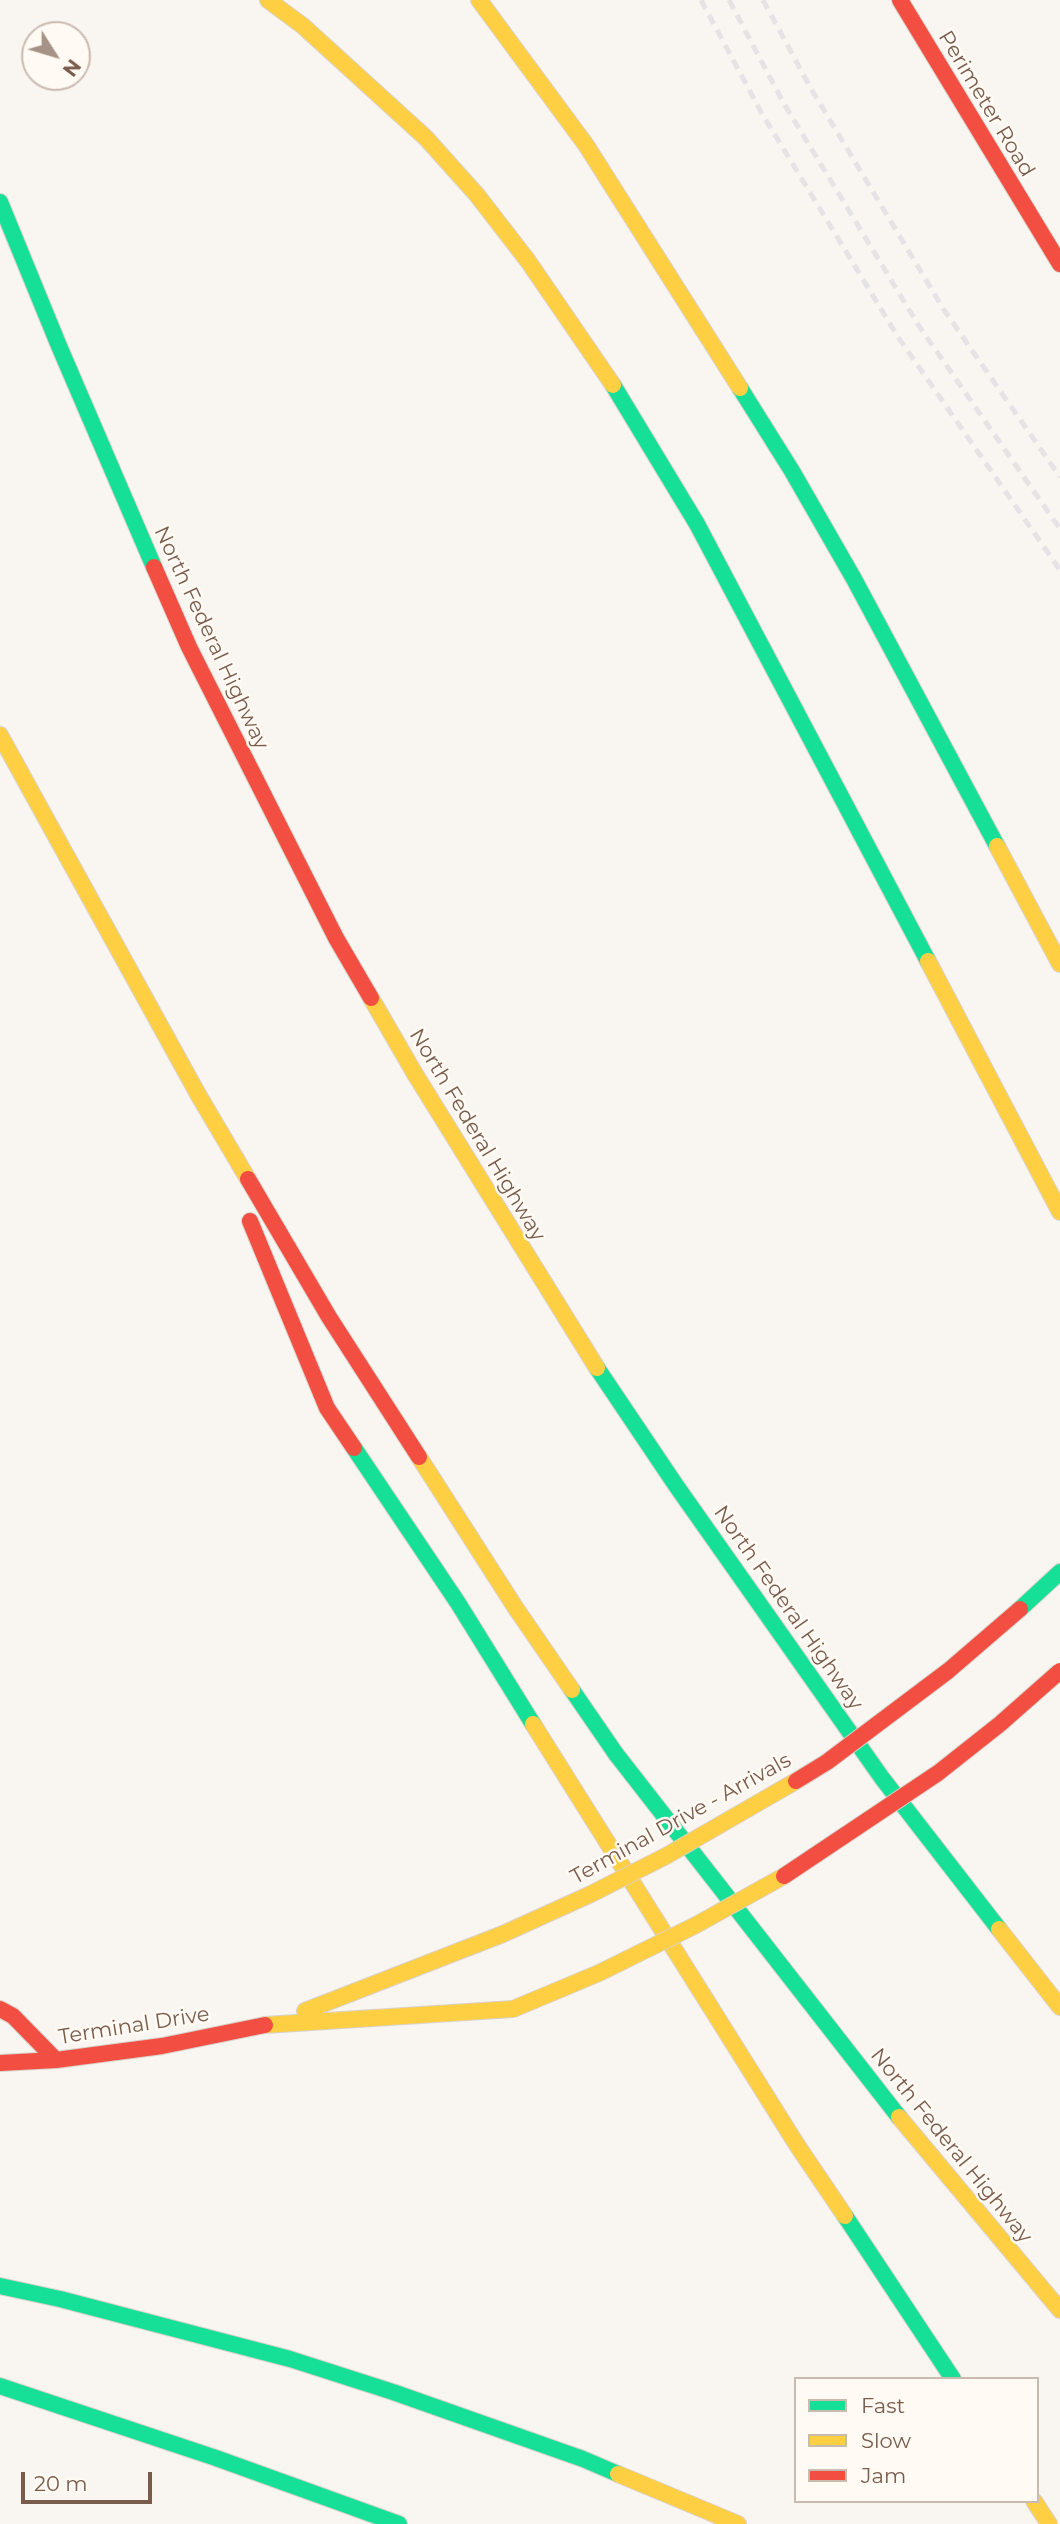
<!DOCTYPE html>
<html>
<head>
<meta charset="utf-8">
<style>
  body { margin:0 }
  #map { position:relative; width:1060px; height:2524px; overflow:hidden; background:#f9f5f0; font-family:Montserrat,sans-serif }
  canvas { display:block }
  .legend { position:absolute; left:794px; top:2377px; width:245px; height:126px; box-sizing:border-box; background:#fffaf3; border:2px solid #cabbb1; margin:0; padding:9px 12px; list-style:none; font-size:21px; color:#7a5c4d }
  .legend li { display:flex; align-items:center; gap:14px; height:35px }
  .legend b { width:35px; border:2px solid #cabbb1 }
  .north { position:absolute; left:21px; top:21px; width:70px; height:70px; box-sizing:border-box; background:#fffaf3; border:2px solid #cabbb1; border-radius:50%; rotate:127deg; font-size:19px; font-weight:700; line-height:28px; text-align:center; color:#7a5c4d }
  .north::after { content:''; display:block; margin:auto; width:24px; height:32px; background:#a69286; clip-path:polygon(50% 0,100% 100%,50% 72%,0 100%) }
  .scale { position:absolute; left:21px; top:2472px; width:131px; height:32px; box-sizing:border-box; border:4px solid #7a5c4d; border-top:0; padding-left:9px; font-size:21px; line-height:24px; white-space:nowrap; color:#7a5c4d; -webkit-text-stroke:5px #fffaf3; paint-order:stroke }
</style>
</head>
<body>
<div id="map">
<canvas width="1060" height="2524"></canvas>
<ul class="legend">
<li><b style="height:9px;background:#16e098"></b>Fast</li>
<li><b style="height:9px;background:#ffcf43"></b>Slow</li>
<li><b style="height:9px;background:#f24e42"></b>Jam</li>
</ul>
<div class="north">N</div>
<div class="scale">20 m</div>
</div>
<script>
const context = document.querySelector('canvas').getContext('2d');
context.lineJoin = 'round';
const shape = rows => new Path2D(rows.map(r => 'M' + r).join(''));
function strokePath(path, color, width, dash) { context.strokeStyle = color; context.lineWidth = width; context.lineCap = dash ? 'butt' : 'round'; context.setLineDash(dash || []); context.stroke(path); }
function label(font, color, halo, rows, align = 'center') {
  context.font = font + ' Montserrat,sans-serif'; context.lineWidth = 5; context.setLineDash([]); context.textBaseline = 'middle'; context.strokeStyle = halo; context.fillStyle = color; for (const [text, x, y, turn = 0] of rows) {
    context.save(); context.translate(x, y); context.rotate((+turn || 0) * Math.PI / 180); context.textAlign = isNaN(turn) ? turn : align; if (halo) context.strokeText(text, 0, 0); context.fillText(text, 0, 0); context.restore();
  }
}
const fast = shape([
  [0,202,59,346,154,567],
  [613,385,697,524,928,961],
  [740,388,792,471,854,579,997,846],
  [597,1368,675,1484,882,1778,999,1929],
  [354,1448,458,1603,533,1724],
  [1020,1609,1060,1572],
  [572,1690,616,1754,899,2117],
  [845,2216,953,2379],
  [0,2286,60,2299,290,2359,393,2392,583,2459,618,2474],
  [0,2386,216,2458,399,2524]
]);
const slow = shape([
  [268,0,303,26,426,138,477,195,528,261,613,385],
  [479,0,586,145,740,388],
  [0,735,199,1096,248,1179],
  [997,846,1060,964],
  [928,961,1060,1212],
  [371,998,415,1074,597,1368],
  [419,1457,515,1607,572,1690],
  [533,1724,797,2145,845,2216],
  [999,1929,1060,2007],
  [305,2011,503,1934],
  [265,2025,513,2009],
  [899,2117,1060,2310],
  [618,2474,738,2524],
  [1034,2501,1049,2524]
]);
const jam = shape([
  [900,0,1060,264],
  [154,567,189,647,336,938,371,998],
  [248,1179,329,1317,419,1457],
  [250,1221,327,1408,354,1448],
  [0,2009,13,2016,56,2060],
  [0,2063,56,2060,162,2046,265,2025]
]);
strokePath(fast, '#d9d2cb', 18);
strokePath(slow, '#d9d2cb', 18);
strokePath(jam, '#d9d2cb', 18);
strokePath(fast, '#16e098', 16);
strokePath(slow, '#ffcf43', 16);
strokePath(jam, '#f24e42', 16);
strokePath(shape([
  [701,0,761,112,898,337,1060,570],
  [729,0,783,102,919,326,1060,529],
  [763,0,810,87,944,310,1060,477]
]), '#e6e3e7', 5, [10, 7]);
const slowBridge = shape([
  [503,1934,591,1894,666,1856,796,1781],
  [513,2009,599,1973,696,1925,784,1876]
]);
const jamBridge = shape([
  [796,1781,827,1762,948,1671,1020,1609],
  [784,1876,938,1773,1000,1724,1060,1671]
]);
strokePath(slowBridge, '#d9d2cb', 18, []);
strokePath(jamBridge, '#d9d2cb', 18, []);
strokePath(slowBridge, '#ffcf43', 16);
strokePath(jamBridge, '#f24e42', 16);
label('21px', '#7a5c4d', '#fffaf3', [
  ["Perimeter Road",986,104,59],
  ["North Federal Highway",211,638,65],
  ["North Federal Highway",477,1135,59],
  ["North Federal Highway",788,1608,55],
  ["Terminal Drive - Arrivals",681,1819,-29],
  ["Terminal Drive",134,2026,-9],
  ["North Federal Highway",951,2146,51]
]);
</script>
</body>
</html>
